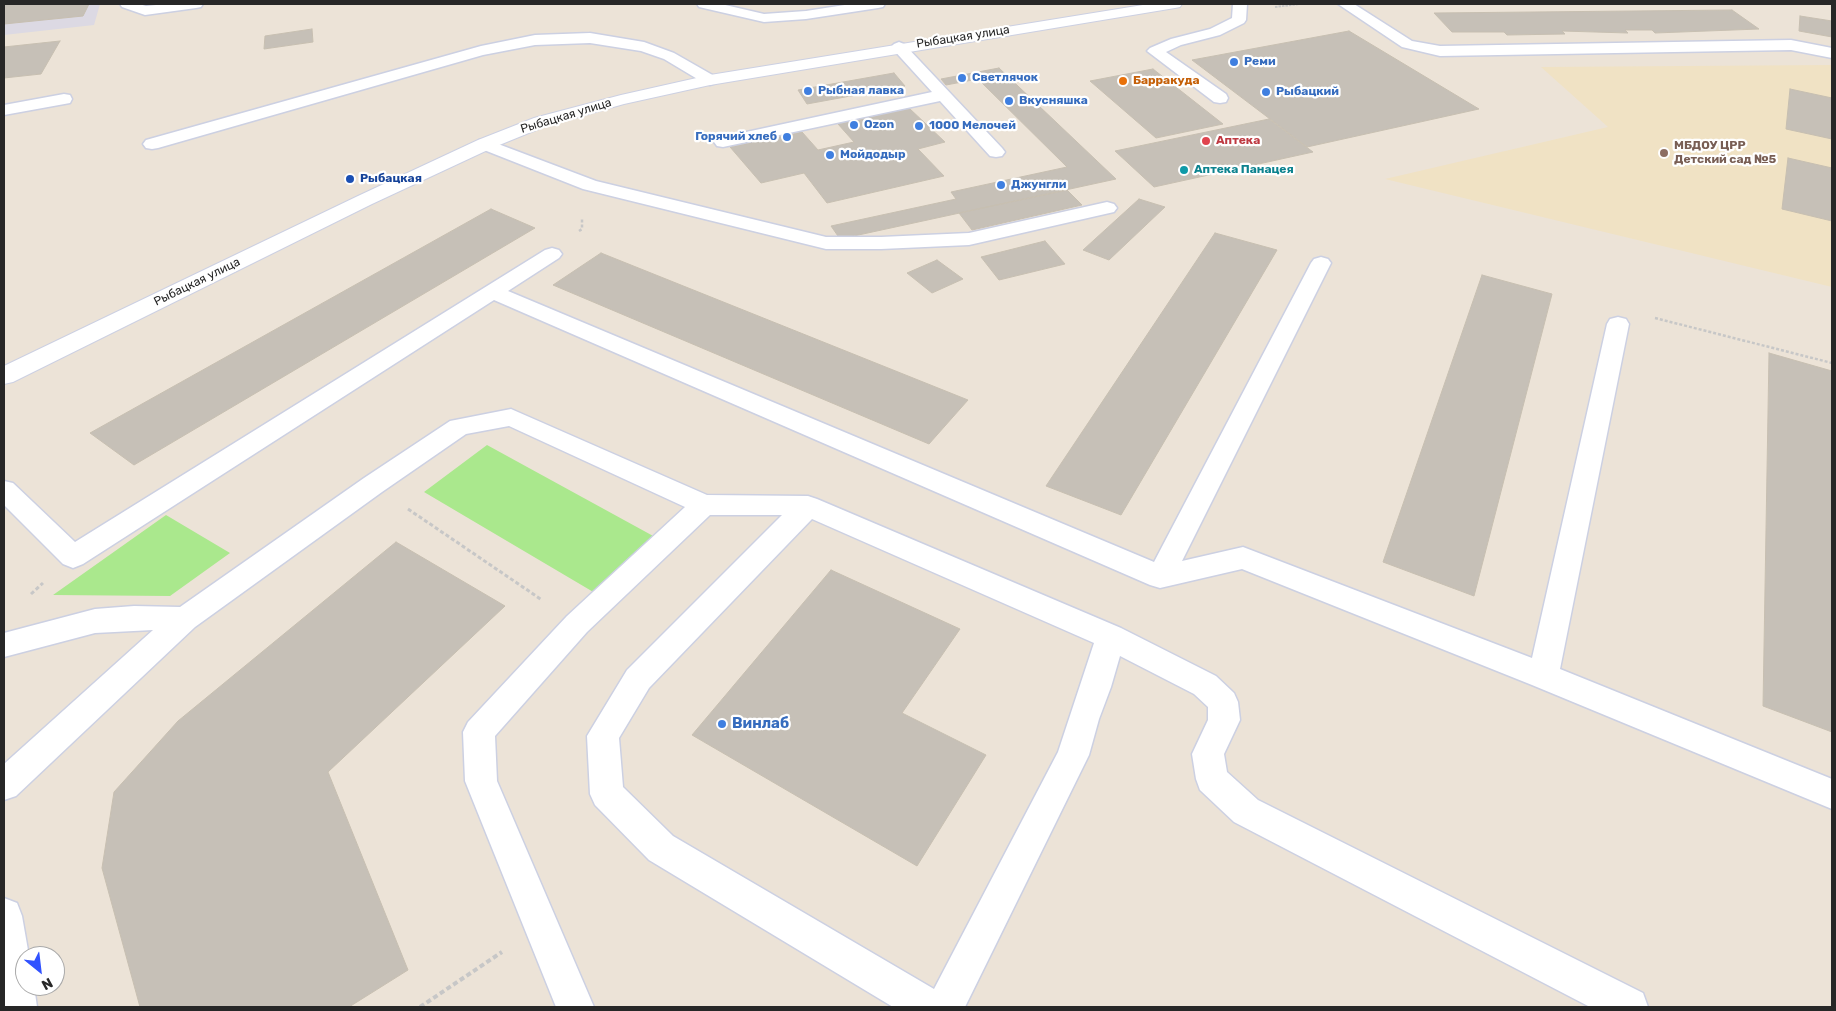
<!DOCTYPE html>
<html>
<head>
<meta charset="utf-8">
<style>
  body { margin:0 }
  #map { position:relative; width:1836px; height:1011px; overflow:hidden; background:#ece3d7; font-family:Rubik,sans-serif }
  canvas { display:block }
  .frame { position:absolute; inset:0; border:5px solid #272727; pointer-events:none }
  .north { position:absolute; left:15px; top:946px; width:50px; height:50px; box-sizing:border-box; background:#fff; border:1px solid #a9a9a9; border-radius:50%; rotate:151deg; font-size:14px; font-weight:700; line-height:20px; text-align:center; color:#272727 }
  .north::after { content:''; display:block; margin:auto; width:18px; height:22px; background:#3152ff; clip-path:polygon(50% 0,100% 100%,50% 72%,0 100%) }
</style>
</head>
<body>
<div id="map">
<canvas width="1836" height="1011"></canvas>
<div class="frame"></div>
<div class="north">N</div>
</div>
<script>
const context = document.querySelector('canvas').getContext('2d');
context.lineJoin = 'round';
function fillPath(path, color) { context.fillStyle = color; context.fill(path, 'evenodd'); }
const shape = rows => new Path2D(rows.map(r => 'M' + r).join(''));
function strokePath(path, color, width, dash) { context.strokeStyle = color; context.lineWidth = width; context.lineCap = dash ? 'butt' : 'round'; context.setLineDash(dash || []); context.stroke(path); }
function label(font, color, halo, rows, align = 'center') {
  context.font = font + ' Rubik,sans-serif'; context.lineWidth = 4.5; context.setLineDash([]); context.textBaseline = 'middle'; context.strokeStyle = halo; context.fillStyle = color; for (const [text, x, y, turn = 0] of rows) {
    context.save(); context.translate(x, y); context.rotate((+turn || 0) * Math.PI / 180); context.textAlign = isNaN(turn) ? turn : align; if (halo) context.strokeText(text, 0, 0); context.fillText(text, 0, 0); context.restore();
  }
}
fillPath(shape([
  [4,4,100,4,94,25,4,35]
]), '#dcd9e3');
fillPath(shape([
  [1832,65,1832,287,1385,179,1608,127,1541,67]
]), '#f0e2c4');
fillPath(shape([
  [487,445,655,537,595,593,424,492],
  [166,515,230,553,170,596,53,595]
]), '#aae88d');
const building = shape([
  [4,4,89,4,83,16,4,24,4,4],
  [1732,10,1759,29,1655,33,1652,30,1625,30,1628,33,1562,31,1565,34,1507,35,1504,32,1452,32,1434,13,1732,10],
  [1800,16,1832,21,1832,37,1799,31,1800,16],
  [312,29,313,42,264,49,265,36,312,29],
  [1349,31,1479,109,1307,147,1192,60,1349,31],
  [60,41,41,74,4,78,4,47,60,41],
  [999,68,1116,179,840,239,831,226,956,199,951,192,1067,167,978,79,946,85,941,79,999,68],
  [1153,69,1223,124,1156,138,1090,81,1153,69],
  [894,73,905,86,807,104,798,90,894,73],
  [1790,89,1832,98,1832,139,1786,129,1790,89],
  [909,108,945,142,918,149,944,176,827,203,804,173,761,183,730,147,802,132,818,150,854,142,838,124,909,108],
  [1269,119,1313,152,1154,187,1115,151,1269,119],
  [1788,158,1832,168,1832,221,1782,209,1788,158],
  [1067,190,1082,205,972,230,959,213,1067,190],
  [1139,199,1165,207,1109,260,1083,250,1139,199],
  [491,209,535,228,134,465,90,433,491,209],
  [1215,233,1277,250,1121,515,1046,486,1215,233],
  [1045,241,1065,264,999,280,981,257,1045,241],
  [601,253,968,400,929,444,553,285,601,253],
  [937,260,963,279,932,293,907,273,937,260],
  [1482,275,1552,294,1474,596,1383,562,1482,275],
  [1769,353,1832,371,1832,732,1763,706,1769,353],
  [396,542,505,606,328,772,408,970,349,1007,140,1007,102,868,114,792,178,721,396,542],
  [831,570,960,629,902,713,986,755,917,866,692,735,831,570]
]);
fillPath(building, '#c6c0b7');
strokePath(building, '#c7bfb1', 1);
const service = shape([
  [120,4,139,4,146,6,166,4,203,4,201,7,196,8,145,15,122,7,120,4],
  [697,4,721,4,764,14,806,11,851,4,885,4,883,7,878,8,806,19,764,22,699,7,697,4],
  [1233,4,1247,4,1246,20,1244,23,1220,35,1181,45,1166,52,1226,94,1228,98,1226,102,1220,103,1214,102,1147,51,1150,48,1171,39,1210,29,1232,18,1233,4],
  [1338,4,1354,4,1412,41,1440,46,1791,40,1832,48,1832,58,1791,50,1440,56,1402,47,1338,4],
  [590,33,644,42,674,53,716,77,718,80,716,83,710,85,704,83,664,59,641,51,590,43,535,45,483,55,158,148,152,149,146,148,143,144,146,140,481,46,535,35,590,33],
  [899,42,904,44,1002,148,1005,152,1002,156,996,157,990,156,940,101,723,147,717,146,714,142,717,138,723,137,932,92,891,47,894,44,899,42],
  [64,94,70,95,72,99,70,103,4,115,4,105,64,94],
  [485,139,596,181,826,237,881,237,969,233,1107,202,1114,204,1117,208,1114,212,969,245,881,249,826,249,583,189,479,148,476,144,479,140,485,139],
  [552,248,559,250,562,254,559,258,508,291,1154,562,1311,263,1314,259,1321,257,1328,259,1331,263,1182,561,1243,547,1532,658,1607,324,1610,319,1618,317,1626,319,1629,324,1560,669,1832,779,1832,809,1532,685,1242,569,1160,588,1150,585,494,300,83,564,73,568,63,564,4,505,4,481,13,483,75,542,545,250,552,248],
  [511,409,707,495,808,496,817,499,1121,628,1216,676,1234,693,1238,702,1240,720,1224,754,1227,772,1258,800,1643,993,1648,1007,1590,1007,1234,822,1200,790,1196,779,1192,754,1208,720,1208,707,1194,694,1120,656,1111,687,1099,719,1089,755,965,1007,893,1007,649,860,595,805,590,794,587,736,627,670,782,515,710,515,587,632,495,736,497,781,594,1007,556,1007,465,781,463,732,468,722,567,616,685,507,509,426,466,434,382,492,195,627,16,796,4,800,4,764,153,630,95,633,4,657,4,633,95,609,134,606,180,607,364,478,450,421,511,409],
  [812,519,1094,643,1058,752,934,989,673,836,623,787,619,738,649,688,812,519],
  [4,898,17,903,22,916,29,956,25,956,25,986,34,986,37,1007,4,1007,4,898]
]);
const secondary = shape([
  [1149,4,1182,4,1180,7,1175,8,710,85,624,104,546,126,492,148,372,204,13,382,4,384,4,366,358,196,478,140,534,118,621,95,710,75,1149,4]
]);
strokePath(service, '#ccd0e2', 3);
strokePath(secondary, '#ccd0e2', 2);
strokePath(shape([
  [1275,7,1299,4]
]), '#c7c7c7', 2, [2.5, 1]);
strokePath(shape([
  [579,231,582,229,582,219],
  [1655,318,1832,363]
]), '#c7c7c7', 2.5, [3, 2]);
strokePath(shape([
  [408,509,542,600],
  [31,594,43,583]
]), '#c7c7c7', 3, [4, 2.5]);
strokePath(shape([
  [420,1007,502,952]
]), '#c7c7c7', 4, [5, 3]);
fillPath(service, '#fff');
fillPath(secondary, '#fff');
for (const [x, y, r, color] of [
  [1234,62,5,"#3f7fe0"],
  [962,78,5,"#3f7fe0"],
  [1123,81,5,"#e8710a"],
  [808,91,5,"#3f7fe0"],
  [1266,92,5,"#3f7fe0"],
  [1009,101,5,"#3f7fe0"],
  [854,125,5,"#3f7fe0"],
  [919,126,5,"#3f7fe0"],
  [787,137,5,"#3f7fe0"],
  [1206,141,5,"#e0444e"],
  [1664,153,5,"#8d6e63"],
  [830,155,5,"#3f7fe0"],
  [1184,170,5,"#0f9aa8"],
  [350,179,5,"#1a4fb4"],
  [1001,185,5,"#3f7fe0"],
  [722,724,5,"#3f7fe0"]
]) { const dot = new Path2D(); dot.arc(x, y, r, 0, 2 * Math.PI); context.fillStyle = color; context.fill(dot); strokePath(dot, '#fff', 2); }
label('12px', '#272727', '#fff', [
  ["Рыбацкая улица",963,37,-9],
  ["Рыбацкая улица",566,116,-17],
  ["Рыбацкая улица",197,282,-26]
]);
label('bold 12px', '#366cbe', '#fff', [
  ["Реми",1244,62],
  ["Светлячок",972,78],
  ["Рыбная лавка",818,91],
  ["Рыбацкий",1276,92],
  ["Вкусняшка",1019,101],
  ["Ozon",864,125],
  ["1000 Мелочей",929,126],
  ["Горячий хлеб",777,137,"right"],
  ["Мойдодыр",840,155],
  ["Джунгли",1011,185]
], 'left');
label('bold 12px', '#c56008', '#fff', [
  ["Барракуда",1133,81]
], 'left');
label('bold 12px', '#be3a42', '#fff', [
  ["Аптека",1216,141]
], 'left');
label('bold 12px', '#785e54', '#fff', [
  ["МБДОУ ЦРР",1674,146],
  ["Детский сад №5",1674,160]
], 'left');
label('bold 12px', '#0d838f', '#fff', [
  ["Аптека Панацея",1194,170]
], 'left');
label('bold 12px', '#164399', '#fff', [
  ["Рыбацкая",360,179]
], 'left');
label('bold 15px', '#366cbe', '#fff', [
  ["Винлаб",732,724]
], 'left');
</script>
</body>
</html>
